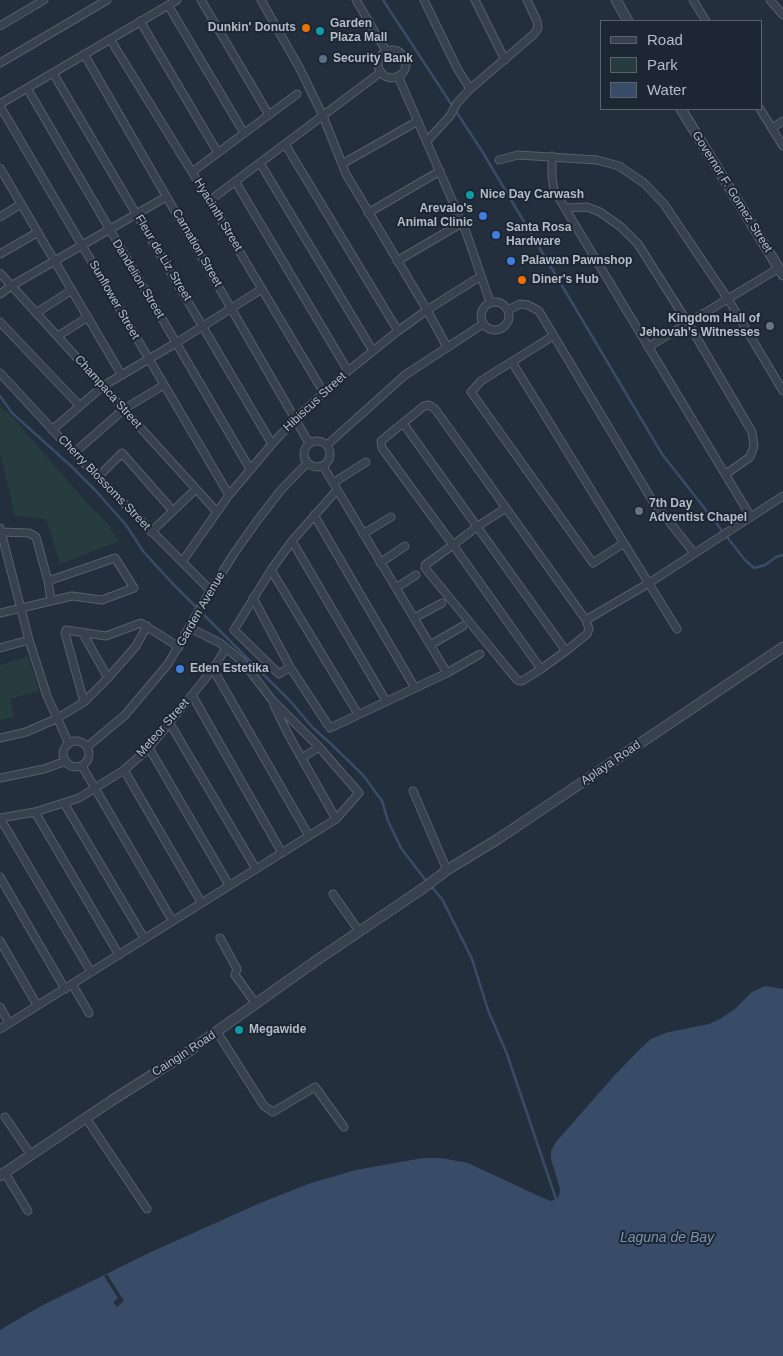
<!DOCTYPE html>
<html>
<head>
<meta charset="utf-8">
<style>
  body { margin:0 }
  #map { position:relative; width:783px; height:1356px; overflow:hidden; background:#242f3e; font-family:Helvetica,sans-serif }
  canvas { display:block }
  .legend { position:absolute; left:600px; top:20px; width:162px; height:90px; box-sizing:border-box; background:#1d2633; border:1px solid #59626f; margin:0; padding:6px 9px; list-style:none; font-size:15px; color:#b4bcc9 }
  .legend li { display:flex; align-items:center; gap:10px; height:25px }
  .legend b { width:25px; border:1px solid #59626f }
</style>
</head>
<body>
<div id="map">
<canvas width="783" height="1356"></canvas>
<ul class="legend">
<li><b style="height:6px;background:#38414e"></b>Road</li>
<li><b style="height:14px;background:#263c3f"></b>Park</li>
<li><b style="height:14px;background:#394c67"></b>Water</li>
</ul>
</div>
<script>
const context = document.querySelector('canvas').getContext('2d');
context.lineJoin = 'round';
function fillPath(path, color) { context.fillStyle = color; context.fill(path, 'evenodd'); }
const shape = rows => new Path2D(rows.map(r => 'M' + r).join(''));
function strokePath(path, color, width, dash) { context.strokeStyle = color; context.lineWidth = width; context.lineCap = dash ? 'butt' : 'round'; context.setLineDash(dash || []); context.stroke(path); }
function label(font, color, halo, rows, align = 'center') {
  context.font = font + ' Helvetica,sans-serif'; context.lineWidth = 4; context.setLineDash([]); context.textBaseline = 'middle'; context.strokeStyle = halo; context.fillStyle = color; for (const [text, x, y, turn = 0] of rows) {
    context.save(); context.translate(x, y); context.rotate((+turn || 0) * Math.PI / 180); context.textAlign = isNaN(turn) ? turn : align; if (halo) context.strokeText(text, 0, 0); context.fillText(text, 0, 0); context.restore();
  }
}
fillPath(shape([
  [0,407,9,413,95,512,96,511,111,528,110,529,120,541,60,564,46,519,15,516,0,453],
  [28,656,39,691,10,699,14,717,0,720,0,665]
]), '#263c3f');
fillPath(shape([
  [765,986,783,989,783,1356,0,1356,0,1330,41,1306,151,1252,260,1203,311,1183,356,1170,423,1158,441,1158,468,1163,543,1198,551,1201,556,1199,559,1196,560,1189,551,1159,551,1151,556,1142,613,1077,640,1049,651,1039,665,1033,709,1024,720,1019,735,1009,752,992]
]), '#394c67');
fillPath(shape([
  [107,1274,124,1301,117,1307,113,1302,118,1298,104,1276]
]), '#242f3e');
strokePath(shape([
  [383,0,482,151,662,454,745,560,754,568,765,565,776,557,783,555],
  [0,396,12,413,71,466,96,491,126,525,143,551,172,583,291,702,313,728,329,742,363,775,382,801,388,821,401,848,427,882],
  [431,886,442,899,472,959,488,1010,507,1054,556,1199]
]), '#394c67', 2.5);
const minor = shape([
  [201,0,269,115],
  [261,0,300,69,323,116,346,174,427,310,447,347],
  [356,0,386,51],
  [424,0,457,68,470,89],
  [475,0,505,60],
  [693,0,706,21],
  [770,0,783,15],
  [168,5,244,133],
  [140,21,218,153],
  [0,26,44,0],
  [110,39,192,172,324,393],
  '378 64a14 14 0 1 1 28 0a14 14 0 1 1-28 0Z',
  [84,54,309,443],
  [0,63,107,0],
  [53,73,272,444],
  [398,76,466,232,490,302],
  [27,88,250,469],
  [0,104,177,0],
  [0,106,229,495],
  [760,109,783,146],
  [772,128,783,121],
  [427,141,450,116,457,103,470,89,534,34,538,28,537,21,527,0],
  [285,144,398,331],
  [552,156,552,177,554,190,751,517],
  [499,160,518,155,597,160,619,166,644,183,664,204,728,299,783,391],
  [260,163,373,351],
  [342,164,418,121],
  [0,168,121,374],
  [192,172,297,94],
  [235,181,348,371],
  [209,201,381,72],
  [565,208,587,207,600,212,621,227,638,244,688,323,752,432,754,446,750,457,726,474],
  [368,213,440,171],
  [0,217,21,204],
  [0,254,38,232],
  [397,261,462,223],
  [0,273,217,512],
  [0,294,11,286,166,197],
  '481 316a14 14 0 1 1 28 0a14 14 0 1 1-28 0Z',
  [508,310,520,304,528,305,539,311,652,500,694,553],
  [36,313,72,290],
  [0,322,79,405],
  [58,336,88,317],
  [553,336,481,381,471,392,593,563,624,543],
  [648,347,779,268],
  [512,362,677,629],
  [0,373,74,453,211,591],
  [403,423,566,651,541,669],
  [52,430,103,386,176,343,262,289],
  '304 454a13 13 0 1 1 26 0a13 13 0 1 1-26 0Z',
  [327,445,405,375,483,324],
  [74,453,124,409,164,385],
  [323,466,447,673],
  [98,477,122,453,173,511],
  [333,483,366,462],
  [506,508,478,526,453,545,425,565,425,568,517,680,522,681,541,669,453,545,382,448,381,441,424,406,429,405,435,409,506,508,586,620,649,583,783,496],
  [314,515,415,688],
  [0,528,29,640,47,696,69,744],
  [1,532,29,533,36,537,48,581,51,600],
  [151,532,196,489],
  [363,534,391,517],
  [292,541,386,701],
  [182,562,229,495,272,444,296,418,348,371,398,331,427,310,481,276],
  [380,563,405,546],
  [271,570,358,714],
  [396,588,416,575],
  [253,598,290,667,330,728,447,673,480,654],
  [0,613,72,596,102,600,134,588,115,558,48,581],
  [414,618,442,603],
  [82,632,108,678],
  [430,645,463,626],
  [0,648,29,640],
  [566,651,587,634,589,629,586,620],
  [290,667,279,674,234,630,271,570,292,541,337,490],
  [213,669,309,836],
  [192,695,282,853],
  [84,702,65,633,66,630,106,636,141,623,179,647],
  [274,705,288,734,336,819],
  [169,722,256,869],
  [0,738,26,732,56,719,84,702,108,678,136,646,147,626],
  '63 754a13 13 0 1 1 26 0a13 13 0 1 1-26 0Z',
  [87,747,125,715,168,664,203,603,235,552,257,521,281,490,307,463],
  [149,748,229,885],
  [302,758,319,747],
  [82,766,172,920],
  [124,770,201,902],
  [0,778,44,769,66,761],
  [413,791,447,870],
  [64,803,144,938],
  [35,812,119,955],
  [0,818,35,812,79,798,124,770,149,748,213,669,226,648],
  [0,818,91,972],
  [0,877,65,989],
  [333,894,359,931],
  [220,938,237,969,235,975,256,1004],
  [0,941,37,1005],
  [72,984,89,1013],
  [0,1007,9,1023],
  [0,1029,336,819,359,793,319,747,272,700,243,662,220,643,190,628],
  [217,1032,264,1106,273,1112,315,1087,344,1127],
  [5,1117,31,1155],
  [86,1118,147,1209],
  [5,1173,28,1211]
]);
const tertiary = shape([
  [616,0,628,21],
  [681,109,783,275],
  [0,1176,111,1101,185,1054,320,958,425,887,447,870,498,839,783,647]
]);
strokePath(minor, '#565f6c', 9);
strokePath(tertiary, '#565f6c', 11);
strokePath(minor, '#38414e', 7);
strokePath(tertiary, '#38414e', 9);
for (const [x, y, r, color] of [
  [306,28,5,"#e8710a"],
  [320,31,5,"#0f9aa8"],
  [323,59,5,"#5c6f8a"],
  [470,195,5,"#0f9aa8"],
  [483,216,5,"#3f7fe0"],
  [496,235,5,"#3f7fe0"],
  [511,261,5,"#3f7fe0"],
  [522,280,5,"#e8710a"],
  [770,326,5,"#6b7280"],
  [639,511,5,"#6b7280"],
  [180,669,5,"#3f7fe0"],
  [239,1030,5,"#0f9aa8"]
]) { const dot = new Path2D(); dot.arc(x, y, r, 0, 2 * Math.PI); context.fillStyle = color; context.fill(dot); strokePath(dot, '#1d2633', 2); }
label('bold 12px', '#b4bcc9', '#1d2633', [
  ["Garden",330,24],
  ["Plaza Mall",330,38],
  ["Dunkin' Donuts",296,28,"right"],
  ["Security Bank",333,59],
  ["Nice Day Carwash",480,195],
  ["Arevalo's",473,209,"right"],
  ["Animal Clinic",473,223,"right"],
  ["Santa Rosa",506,228],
  ["Hardware",506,242],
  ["Palawan Pawnshop",521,261],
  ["Diner's Hub",532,280],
  ["Kingdom Hall of",760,319,"right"],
  ["Jehovah's Witnesses",760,333,"right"],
  ["7th Day",649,504],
  ["Adventist Chapel",649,518],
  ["Eden Estetika",190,669],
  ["Megawide",249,1030]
], 'left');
label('12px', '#b4bcc9', '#1d2633', [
  ["Governor F. Gomez Street",732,192,58],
  ["Hyacinth Street",218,215,59],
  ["Carnation Street",197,248,60],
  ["Fleur de Liz Street",163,258,59],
  ["Dandelion Street",138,279,59],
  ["Sunflower Street",114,300,60],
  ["Champaca Street",108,392,48],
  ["Hibiscus Street",315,402,-43],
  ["Cherry Blossoms Street",104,483,46],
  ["Garden Avenue",201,609,-60],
  ["Meteor Street",163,728,-49],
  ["Aplaya Road",611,763,-34],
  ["Caingin Road",184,1054,-33]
]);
label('italic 14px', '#7c92b1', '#1d2633', [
  ["Laguna de Bay",667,1238]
]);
</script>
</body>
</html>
